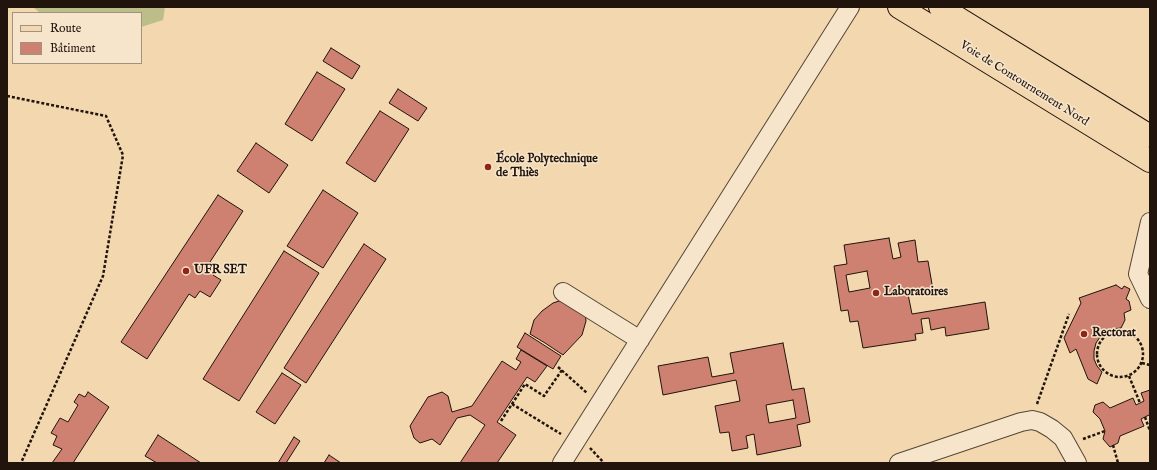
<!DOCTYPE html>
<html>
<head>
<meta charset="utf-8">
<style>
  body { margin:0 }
  #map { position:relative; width:1157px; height:470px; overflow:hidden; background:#f2d7af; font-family:"IM FELL English",serif }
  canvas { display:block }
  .frame { position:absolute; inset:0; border:8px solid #20140c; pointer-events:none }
  .legend { position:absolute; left:12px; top:12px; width:130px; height:52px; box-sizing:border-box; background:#f7e5cb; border:1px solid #a1917f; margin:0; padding:5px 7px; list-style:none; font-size:12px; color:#20140c }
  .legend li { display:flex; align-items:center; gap:8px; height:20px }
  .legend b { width:20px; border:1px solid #a1917f }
</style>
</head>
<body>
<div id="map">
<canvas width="1157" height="470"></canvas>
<div class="frame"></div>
<ul class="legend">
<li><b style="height:5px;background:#f2d7af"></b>Route</li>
<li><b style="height:11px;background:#ce8071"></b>Bâtiment</li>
</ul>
</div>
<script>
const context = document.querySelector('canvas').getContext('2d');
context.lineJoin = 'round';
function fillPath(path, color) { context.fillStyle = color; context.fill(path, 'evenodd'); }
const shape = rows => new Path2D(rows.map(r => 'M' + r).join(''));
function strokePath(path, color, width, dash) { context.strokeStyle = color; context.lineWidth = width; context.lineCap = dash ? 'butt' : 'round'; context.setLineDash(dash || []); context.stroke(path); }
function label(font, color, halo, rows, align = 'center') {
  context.font = font + ' "IM FELL English",serif'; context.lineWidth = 3; context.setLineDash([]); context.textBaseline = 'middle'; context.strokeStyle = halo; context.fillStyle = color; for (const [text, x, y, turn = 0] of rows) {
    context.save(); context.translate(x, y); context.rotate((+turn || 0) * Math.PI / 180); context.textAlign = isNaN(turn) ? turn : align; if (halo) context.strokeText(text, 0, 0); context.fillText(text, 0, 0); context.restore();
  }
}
fillPath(shape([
  [33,7,165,7,163,20,141,27,141,13,40,13]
]), '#bcbe8a');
const building = shape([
  [331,48,360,66,352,79,323,61,331,48],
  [317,72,345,89,312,141,285,124,317,72],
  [398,89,427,108,418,121,389,103,398,89],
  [380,111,409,129,375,182,346,163,380,111],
  [256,143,288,165,269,193,237,171,256,143],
  [323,190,358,213,323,268,287,246,323,190],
  [218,195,243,211,210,262,218,267,213,275,221,280,210,297,200,291,195,298,189,294,147,359,121,342,218,195],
  [889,238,893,259,901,257,898,243,915,240,918,262,928,261,933,290,908,294,912,314,985,302,989,329,946,336,945,327,931,330,929,318,921,319,923,333,915,334,916,340,863,348,858,321,850,322,848,310,841,311,834,266,847,264,844,245,889,238],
  [867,271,870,288,849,292,846,275,867,271],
  [364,244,386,259,306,383,284,368,364,244],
  [284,251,319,273,239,401,203,379,284,251],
  [1116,285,1122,289,1124,286,1130,289,1126,299,1129,301,1131,310,1124,313,1125,320,1121,328,1113,329,1106,332,1100,337,1096,343,1094,351,1094,359,1097,366,1102,372,1097,384,1088,379,1076,349,1070,353,1064,338,1081,303,1079,298,1116,285],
  [565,299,585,312,586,321,582,335,563,355,545,343,530,334,534,320,542,311,553,303,565,299],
  [525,333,561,356,553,369,517,347,525,333],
  [783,343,792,390,804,388,810,422,797,425,801,446,757,455,754,434,746,436,748,448,732,451,729,432,720,433,715,406,740,401,736,380,663,395,658,366,708,357,712,377,734,373,730,353,783,343],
  [793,400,796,418,769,423,766,405,793,400],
  [521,350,547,366,535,382,527,377,497,422,516,435,497,463,460,463,485,425,470,415,457,418,440,445,432,439,420,443,414,438,410,426,428,397,442,392,448,396,452,412,472,406,502,361,516,370,521,362,516,359,521,350],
  [282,373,301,385,275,424,256,412,282,373],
  [1150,390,1150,417,1149,415,1141,419,1144,426,1120,436,1118,443,1110,447,1103,439,1105,431,1100,419,1093,412,1095,405,1103,402,1110,408,1133,398,1136,405,1144,401,1141,393,1150,390],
  [88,392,109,407,73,463,52,463,62,449,53,445,57,436,51,433,60,418,68,422,78,405,74,402,79,394,85,397,88,392],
  [158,435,201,463,157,463,145,456,158,435],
  [294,437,300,441,286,463,278,463,294,437],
  [329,455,341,463,324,463,329,455]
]);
fillPath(building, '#ce8071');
strokePath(building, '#20140c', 1);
const minor = shape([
  [1150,222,1138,274,1150,299],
  [563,292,640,340],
  [562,463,850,7],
  [899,463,1021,422,1032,420,1040,422,1052,429,1063,438,1077,463]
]);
const major = shape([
  [899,7,1150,161],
  [940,7,1150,136]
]);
strokePath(minor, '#544535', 20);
strokePath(major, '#20140c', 24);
strokePath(shape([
  [7,96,106,116,123,155,103,276,21,463],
  '1097 354a23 23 0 1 1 46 0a23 23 0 1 1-46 0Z',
  [1142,363,1150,365],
  [558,367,587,393],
  [1129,376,1140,403],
  [512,404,561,434],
  [1037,404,1069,314],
  [1145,417,1150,431],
  [501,421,525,384,544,396,562,370],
  [1083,439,1105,431],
  [1113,445,1118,463],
  [590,448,604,463]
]), '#20140c', 2.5, [3, 2]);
strokePath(minor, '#f7e5cb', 18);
strokePath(major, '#f2d7af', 22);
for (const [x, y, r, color] of [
  [488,167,4,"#8f2418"],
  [186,271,4,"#8f2418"],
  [876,293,4,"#8f2418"],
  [1084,334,4,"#8f2418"]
]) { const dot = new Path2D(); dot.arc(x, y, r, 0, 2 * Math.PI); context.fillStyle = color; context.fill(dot); strokePath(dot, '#f7e5cb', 1.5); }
label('12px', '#20140c', '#f7e5cb', [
  ["Voie de Contournement Nord",1024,84,32]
]);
label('bold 12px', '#20140c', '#f7e5cb', [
  ["École Polytechnique",496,160],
  ["de Thiès",496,174],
  ["UFR SET",194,271],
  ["Laboratoires",884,293],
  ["Rectorat",1092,334]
], 'left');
</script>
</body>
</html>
